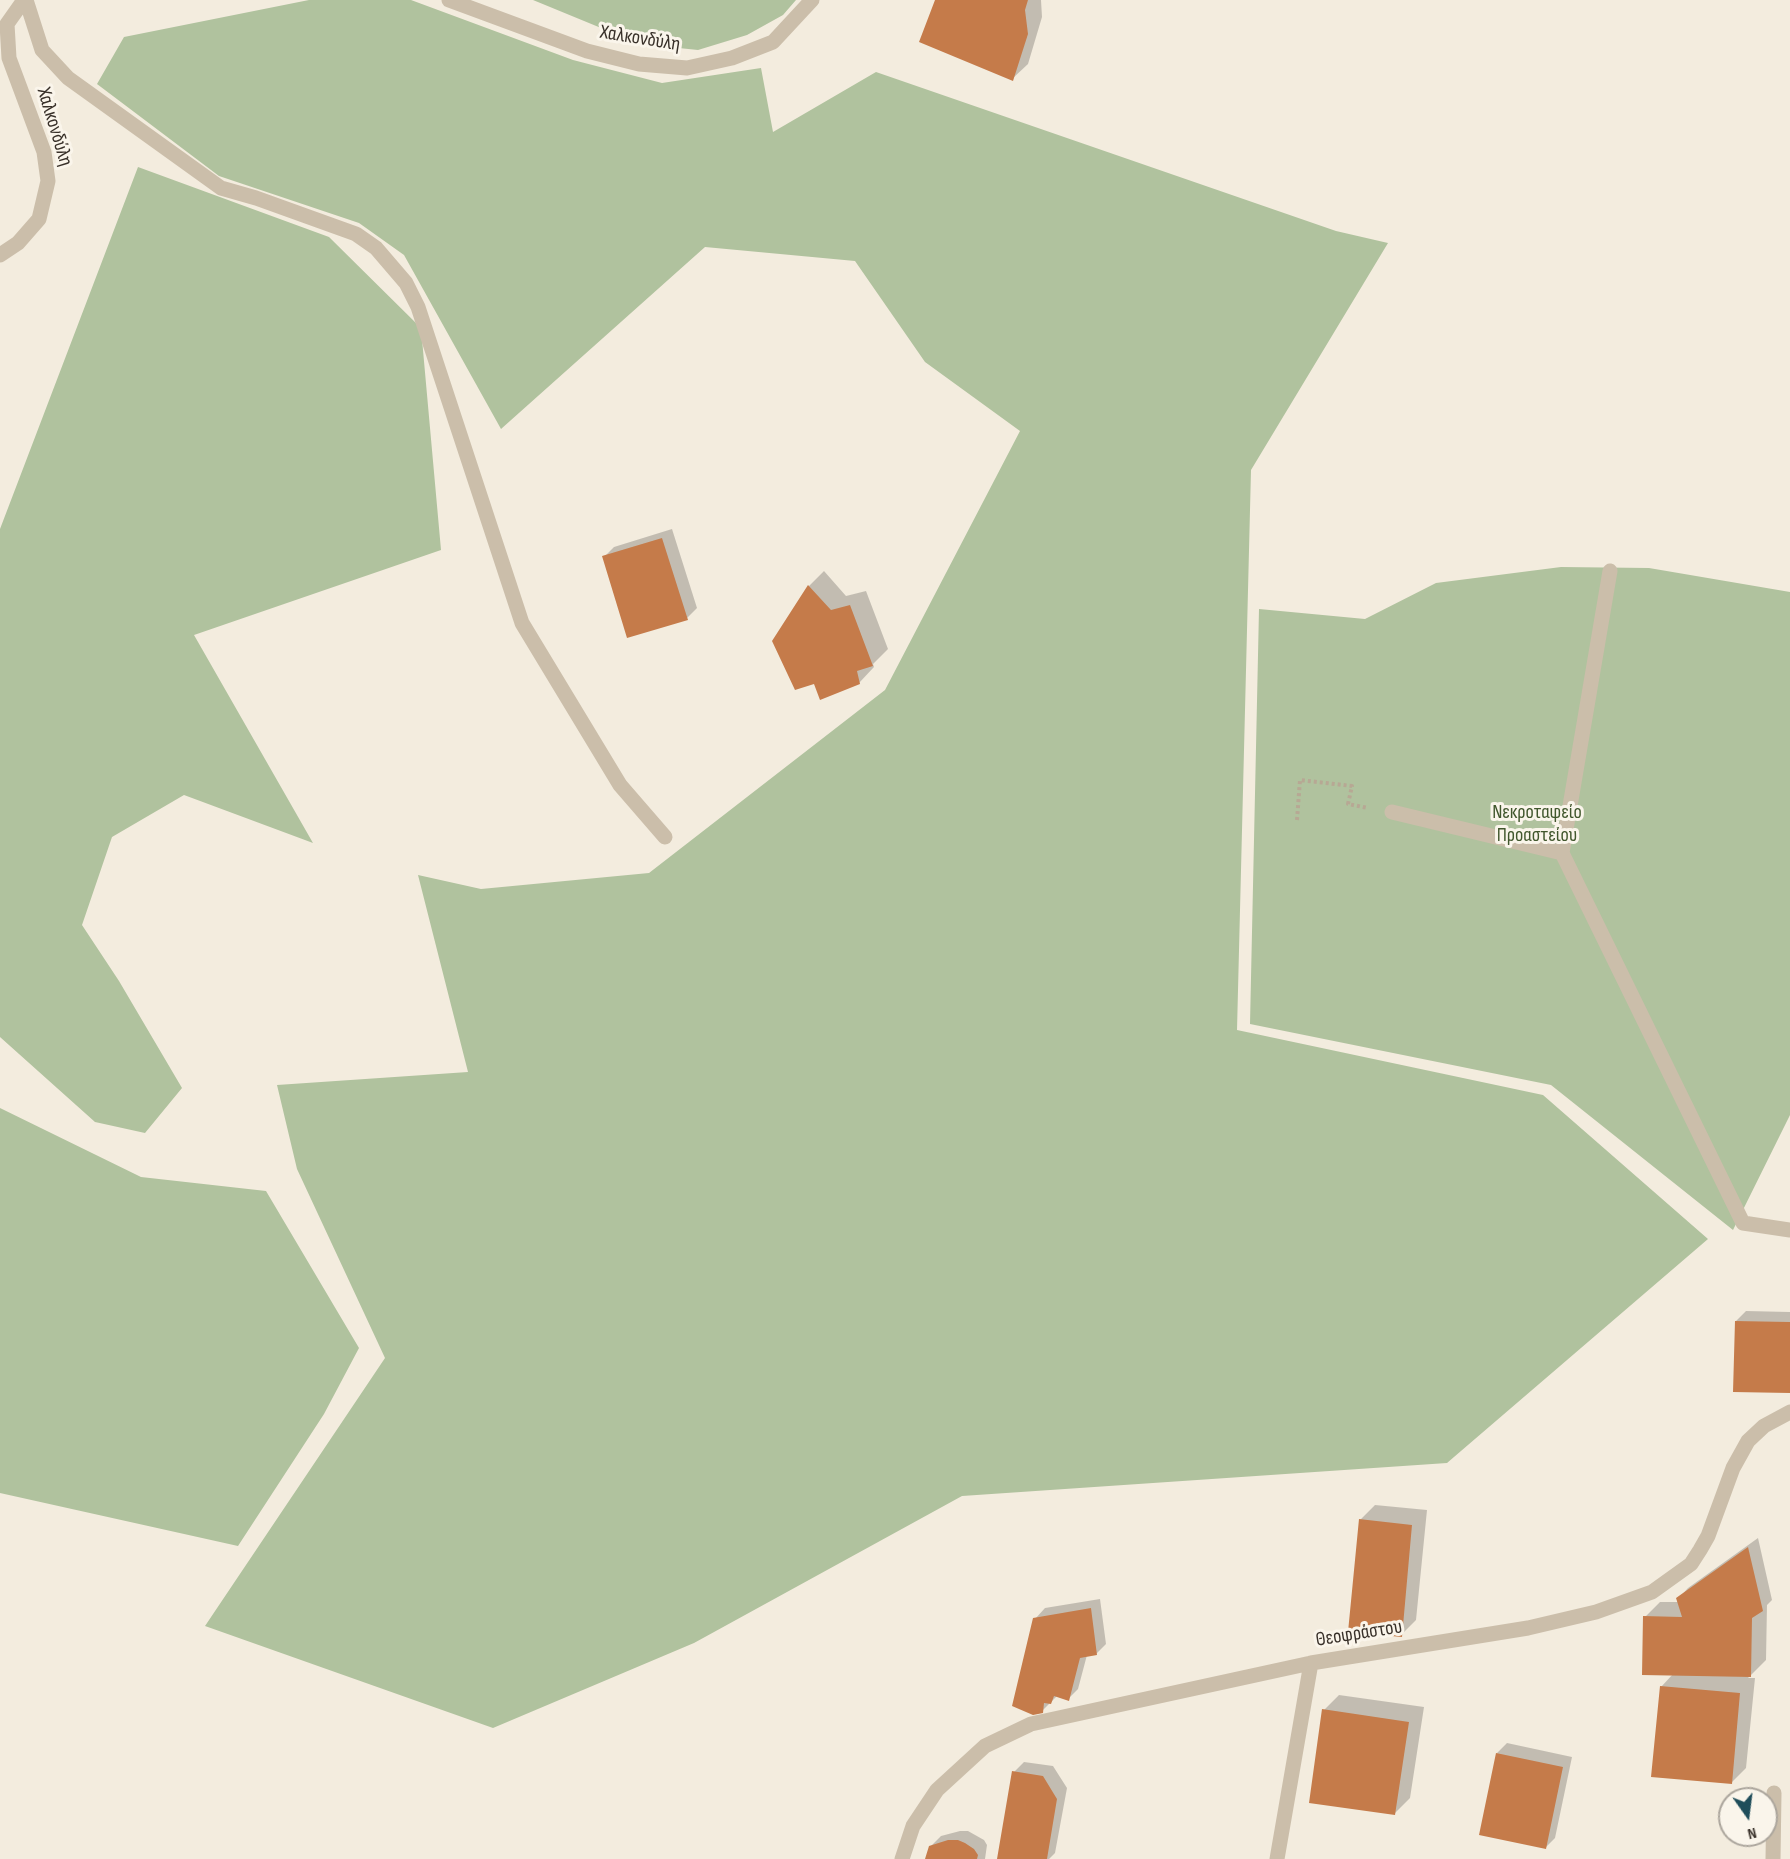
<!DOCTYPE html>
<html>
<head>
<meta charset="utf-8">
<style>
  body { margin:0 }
  #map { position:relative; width:1790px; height:1859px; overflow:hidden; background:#f3ecde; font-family:"Sofia Sans Condensed",sans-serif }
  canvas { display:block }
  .north { position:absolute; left:1718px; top:1787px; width:60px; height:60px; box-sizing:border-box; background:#faf5eb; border:2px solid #aca69d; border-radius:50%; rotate:166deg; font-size:16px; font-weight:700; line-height:24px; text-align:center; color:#383029 }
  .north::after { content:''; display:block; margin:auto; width:21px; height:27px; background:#1f4d5a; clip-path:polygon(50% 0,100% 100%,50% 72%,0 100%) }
</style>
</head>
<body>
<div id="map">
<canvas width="1790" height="1859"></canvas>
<div class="north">N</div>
</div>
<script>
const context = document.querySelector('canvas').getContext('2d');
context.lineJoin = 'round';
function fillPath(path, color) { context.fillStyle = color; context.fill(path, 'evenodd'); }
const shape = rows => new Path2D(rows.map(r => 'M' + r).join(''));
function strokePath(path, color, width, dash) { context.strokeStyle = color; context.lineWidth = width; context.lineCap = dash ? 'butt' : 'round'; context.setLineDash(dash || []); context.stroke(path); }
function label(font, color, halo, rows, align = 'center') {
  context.font = font + ' "Sofia Sans Condensed",sans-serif'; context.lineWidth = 6; context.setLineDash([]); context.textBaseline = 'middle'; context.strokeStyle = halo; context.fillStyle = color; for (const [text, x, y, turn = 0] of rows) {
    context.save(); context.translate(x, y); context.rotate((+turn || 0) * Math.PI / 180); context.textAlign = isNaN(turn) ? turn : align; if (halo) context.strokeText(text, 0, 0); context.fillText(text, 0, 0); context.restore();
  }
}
fillPath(shape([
  [309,0,411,0,573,60,662,83,761,68,773,132,876,72,1336,231,1388,243,1251,470,1237,1030,1543,1095,1708,1239,1447,1463,962,1496,694,1643,493,1728,205,1626,385,1358,297,1169,277,1085,468,1072,418,875,481,889,649,873,885,690,1020,431,925,362,855,261,705,247,501,429,404,255,359,223,219,176,97,84,124,37],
  [533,0,796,0,783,15,747,35,698,50,640,44],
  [138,167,329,237,421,328,441,550,194,635,313,843,184,795,112,837,82,925,119,981,182,1088,145,1133,95,1122,0,1037,0,529],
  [1561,567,1649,568,1790,592,1790,1115,1733,1230,1551,1085,1250,1024,1259,609,1365,619,1436,583],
  [0,1108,141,1177,266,1191,359,1348,324,1414,238,1546,0,1493]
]), '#b0c29e');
fillPath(shape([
  [936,0,1041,0,1042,17,1028,64,1012,79],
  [672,529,697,608,687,618,604,557,614,547],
  [824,571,846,596,866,591,888,649,873,664,874,667,859,683,815,682,774,642,809,586],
  [1746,1311,1790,1312,1790,1391,1736,1321],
  [1375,1505,1427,1510,1416,1620,1401,1635,1360,1520],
  [1758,1538,1772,1600,1767,1605,1766,1660,1748,1678,1755,1678,1746,1768,1731,1783,1661,1687,1673,1674,1645,1617,1660,1602,1679,1602,1678,1599,1688,1588],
  [1100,1599,1106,1644,1096,1654,1087,1655,1078,1689,1068,1699,1058,1695,1042,1711,1035,1619,1045,1608],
  [1339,1695,1424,1707,1410,1798,1395,1813,1324,1710],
  [1507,1743,1572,1757,1555,1838,1545,1848,1497,1753],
  [1024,1762,1053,1766,1067,1788,1055,1853,1049,1859,999,1859,1014,1772],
  [960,1831,968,1831,984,1840,987,1845,985,1859,927,1859,931,1846,941,1836]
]), '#0003');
fillPath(shape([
  [935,0,1028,0,1025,10,1028,34,1013,81,919,42],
  [662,538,688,620,627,638,602,556],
  [808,585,831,610,850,605,873,666,857,671,860,684,820,700,814,684,795,690,772,641],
  [1735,1321,1790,1322,1790,1393,1733,1392],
  [1359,1519,1412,1525,1402,1637,1348,1632],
  [1748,1547,1763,1611,1752,1618,1751,1677,1642,1675,1643,1616,1682,1617,1676,1598],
  [1091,1608,1097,1655,1080,1658,1069,1701,1054,1696,1051,1704,1044,1703,1043,1713,1033,1715,1012,1706,1033,1618],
  [1660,1686,1740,1693,1732,1784,1651,1777],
  [1322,1709,1409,1722,1395,1815,1309,1803],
  [1496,1753,1563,1767,1546,1849,1479,1835],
  [1012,1771,1043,1776,1057,1799,1047,1859,997,1859],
  [948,1840,958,1840,965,1843,974,1849,978,1855,977,1859,925,1859,929,1846]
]), '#c57b4a');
strokePath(shape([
  [1297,820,1300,780,1352,786,1348,804,1368,808]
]), '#b7a894', 4, [3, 3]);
strokePath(shape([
  [26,0,42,50,68,78,221,188,256,198,356,234,376,248,406,283,418,307,522,623,620,785,665,837],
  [449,0,587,51,639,64,687,68,732,58,773,42,812,0],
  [0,255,18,243,39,219,48,181,44,152,9,58,7,24,24,0],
  [1610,571,1562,853,1743,1223,1790,1230],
  [1392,812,1562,853],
  [902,1859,913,1826,937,1790,985,1746,1031,1724,1311,1663,1528,1628,1596,1612,1652,1592,1691,1564,1700,1550,1708,1536,1733,1468,1748,1441,1764,1426,1790,1412],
  [1277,1859,1311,1663],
  [1773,1859,1774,1793]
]), '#cbbeaa', 15);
label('20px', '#383029', '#faf5eb', [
  ["Χαλκονδύλη",640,39,9],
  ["Χαλκονδύλη",54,127,73],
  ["Θεοφράστου",1359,1634,-9]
]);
label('20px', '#41572d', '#faf5eb', [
  ["Νεκροταφείο",1537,813],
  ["Προαστείου",1537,836]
]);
</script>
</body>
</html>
